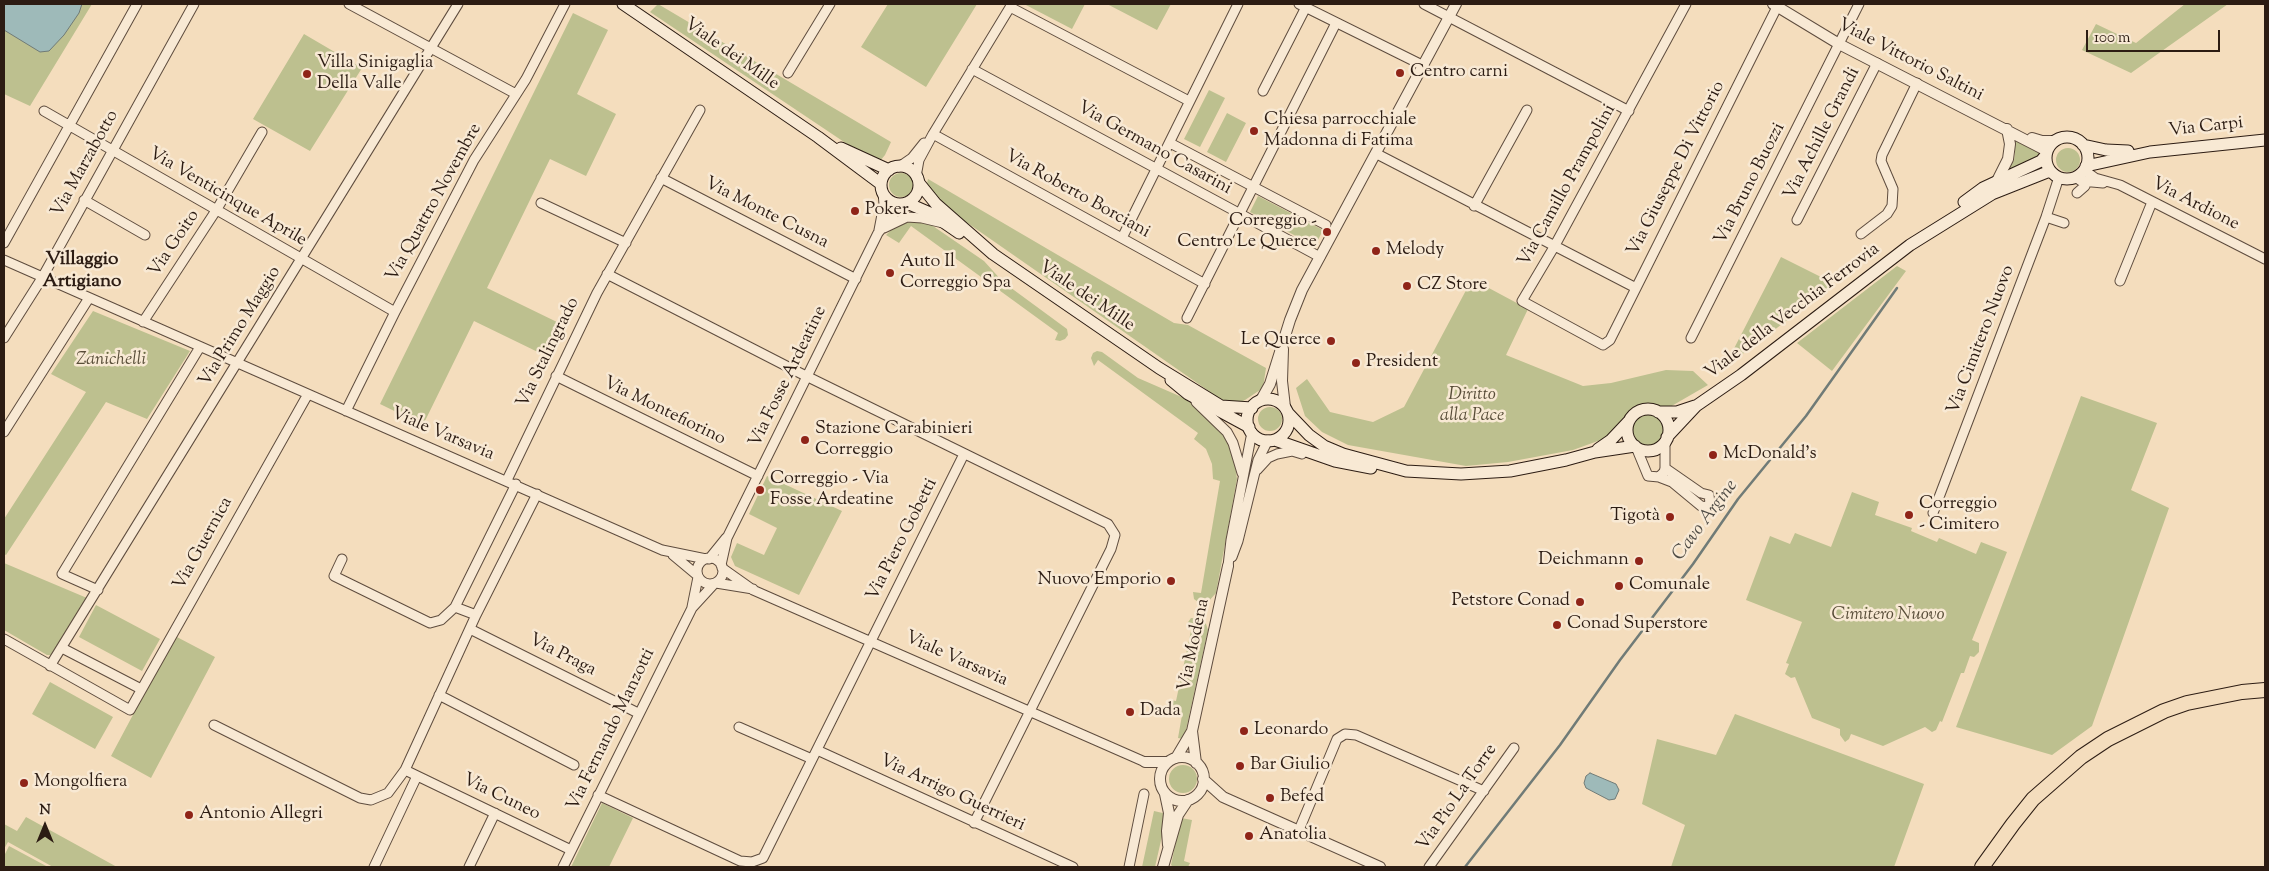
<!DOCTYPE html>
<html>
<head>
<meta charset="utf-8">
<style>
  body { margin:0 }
  #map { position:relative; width:2269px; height:871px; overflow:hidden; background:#f4ddbd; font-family:"Sorts Mill Goudy",serif }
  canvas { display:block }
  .frame { position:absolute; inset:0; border:5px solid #2c1c13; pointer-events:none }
  .north { position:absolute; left:20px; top:801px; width:50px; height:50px; -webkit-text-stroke:4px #f8e9d4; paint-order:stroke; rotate:0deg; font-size:14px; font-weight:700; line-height:20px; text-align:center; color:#2c1c13 }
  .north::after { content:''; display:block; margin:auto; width:18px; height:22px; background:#2c1c13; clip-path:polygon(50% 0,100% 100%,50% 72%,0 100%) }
  .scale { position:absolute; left:2086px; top:30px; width:134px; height:22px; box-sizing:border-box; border:2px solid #2c1c13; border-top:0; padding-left:6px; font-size:15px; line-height:18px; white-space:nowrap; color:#2c1c13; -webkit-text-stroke:4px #f8e9d4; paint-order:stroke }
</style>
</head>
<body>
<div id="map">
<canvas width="2269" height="871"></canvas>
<div class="frame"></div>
<div class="north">N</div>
<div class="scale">100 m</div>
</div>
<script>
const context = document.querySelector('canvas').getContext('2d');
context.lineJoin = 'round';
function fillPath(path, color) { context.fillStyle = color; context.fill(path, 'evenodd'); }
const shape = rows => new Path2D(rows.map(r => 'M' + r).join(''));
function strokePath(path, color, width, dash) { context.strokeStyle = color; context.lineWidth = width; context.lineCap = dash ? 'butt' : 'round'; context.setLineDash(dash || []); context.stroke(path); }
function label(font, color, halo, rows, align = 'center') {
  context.font = font + ' "Sorts Mill Goudy",serif'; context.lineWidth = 5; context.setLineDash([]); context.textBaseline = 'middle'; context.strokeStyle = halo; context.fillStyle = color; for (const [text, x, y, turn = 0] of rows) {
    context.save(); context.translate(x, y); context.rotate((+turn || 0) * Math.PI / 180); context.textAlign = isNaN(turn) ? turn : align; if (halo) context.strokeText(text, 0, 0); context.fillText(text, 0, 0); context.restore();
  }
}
fillPath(shape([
  [4,4,92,4,30,106,4,94],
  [658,4,891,142,885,155,880,161,859,152,650,12],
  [888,4,977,4,926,87,861,47],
  [1024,4,1085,4,1072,29],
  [1107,4,1171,4,1157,30],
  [2185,4,2228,4,2131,73,2082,50,2096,24,2136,43],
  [573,13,608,30,577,94,616,114,586,176,550,159,487,288,559,323,544,355,474,321,423,425,380,404],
  [304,34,362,68,310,151,253,119],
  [1209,90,1225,98,1200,147,1184,139],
  [1227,113,1246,123,1226,162,1207,152],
  [2012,137,2041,153,2037,159,2008,171,2014,160,2015,153],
  '2056 160a12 12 0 1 1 24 0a12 12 0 1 1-24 0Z',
  '889 185a12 12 0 1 1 24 0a12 12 0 1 1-24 0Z',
  [928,179,1174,323,1188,325,1266,368,1263,388,1245,400,1235,404,1223,401,956,215,926,188],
  [1258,196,1323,230,1315,246,1250,212],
  [918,221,930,224,984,261,1003,282,1067,329,1068,335,1065,339,1060,341,1055,340,1058,333,911,226,899,243,886,235,897,224],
  [1781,257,1835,284,1724,368],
  [1897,266,1906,271,1832,371,1797,343],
  [1472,279,1528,309,1506,355,1583,386,1611,383,1666,370,1693,371,1708,385,1656,415,1662,422,1664,432,1661,440,1652,446,1644,446,1637,442,1631,429,1573,450,1508,462,1466,466,1348,445,1322,432,1305,416,1296,388,1307,379,1330,412,1373,422,1404,407],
  [93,311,190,351,147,419,106,402,6,555,4,554,4,519,86,392,51,374],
  [1097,351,1102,352,1138,378,1184,398,1208,416,1224,434,1234,456,1237,479,1216,593,1208,602,1198,602,1194,599,1193,592,1201,593,1220,481,1213,479,1212,464,1206,449,1194,439,1198,433,1098,360,1094,366,1091,358,1093,353],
  [2081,396,2157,423,2131,490,2169,508,2092,726,2052,755,1956,727],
  '1258 419a12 12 0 1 1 24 0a12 12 0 1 1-24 0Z',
  [767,476,842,511,799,595,735,566,731,557,737,543,764,555,777,528,749,514],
  [1852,492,1879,502,1875,515,1912,528,1911,531,1937,542,1939,538,1976,554,1981,542,2007,552,1972,640,1979,643,1979,652,1974,657,1970,656,1964,673,1961,673,1942,722,1940,721,1936,730,1932,732,1925,727,1883,746,1854,735,1851,734,1849,739,1845,742,1840,735,1840,729,1812,718,1795,677,1791,678,1785,674,1789,664,1786,663,1802,622,1746,600,1770,536,1790,544,1795,533,1831,547],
  [4,563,87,598,51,655,47,655,4,630],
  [96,605,160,639,142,671,79,637],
  [1191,618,1201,619,1206,624,1208,630,1184,739,1178,738,1182,715,1177,714,1169,701,1170,700,1176,701,1192,626,1186,625],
  [175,636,215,657,151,778,111,756],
  [50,682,113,717,95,749,32,714],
  [1735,714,1924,784,1894,867,1671,867,1685,825,1642,804,1657,739,1716,755],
  '1169 779a14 14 0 1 1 28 0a14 14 0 1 1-28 0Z',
  [602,803,633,818,609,867,571,867],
  [1154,811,1167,814,1155,867,1142,867],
  [26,817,117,867,53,867,8,842,4,849,4,824,17,831],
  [1181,818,1192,820,1184,861,1190,863,1188,867,1173,867,1171,865],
  [9,846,48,867,4,867,4,856]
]), '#bdc08f');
const water = shape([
  [4,4,82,4,79,13,64,35,49,51,40,52,4,30,4,4],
  [1590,773,1616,784,1619,790,1615,799,1609,800,1586,788,1584,783,1586,776,1590,773]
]);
fillPath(water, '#9ebab9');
strokePath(water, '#707b77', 1);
strokePath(shape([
  [1465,867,1560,745,1620,660,1693,564,1738,499,1806,416,1897,288]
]), '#707b77', 2.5);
const minor = shape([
  [349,4,516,94],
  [1299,4,1424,66],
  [1424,4,1629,111],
  [1686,4,1554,247,1522,301,1603,345,1610,340,1777,7],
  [1010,7,1189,101],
  [972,69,1320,257],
  [788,73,830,4],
  [1263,91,1306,7],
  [44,111,395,312],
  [933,134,1205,284],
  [1170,143,1326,225],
  [1377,154,1636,288],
  [899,167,912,158,924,143],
  [2084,170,2095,178,2120,185,2265,259],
  [916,177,919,160,933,134,1012,4],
  [2075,177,2081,181,2103,183],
  [661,178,856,279],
  [2077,193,2085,186,2084,182],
  [84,200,145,235],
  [541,203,626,243],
  [1474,206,1527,110],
  [2046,217,2064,223],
  [1797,220,1877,63],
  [884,228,907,217,922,218,943,223],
  [879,230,884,204,883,193],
  [1861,234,1887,214,1892,206,1893,189,1881,161,1882,155,1917,83],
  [1122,238,1238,4],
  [4,243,137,4],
  [4,260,662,550,706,559],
  [607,274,800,373,1108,524,1115,535,1111,549,974,823],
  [2120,281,2152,202],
  [1187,318,1336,23],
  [143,322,217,209,262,132],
  [4,338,42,278,194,4],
  [1691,338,1859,4],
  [556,376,758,476],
  [1196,402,1227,432,1233,443,1242,473],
  [346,411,395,312,474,160,526,79,565,4],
  [4,432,89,298],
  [1636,447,1648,476,1659,477,1664,472,1665,468,1665,441],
  [1257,470,1268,458,1277,454,1292,451,1302,454],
  [1659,477,1672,482,1701,506,1706,507,1710,503,1709,495,1701,493,1665,468],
  [507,480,597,293,700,110],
  [1933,513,2046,217,2059,177],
  [673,555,697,575],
  [1232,557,1238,541,1258,460,1268,440],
  '697 571a13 13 0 1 1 26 0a13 13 0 1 1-26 0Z',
  [342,559,334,576,430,623,441,620,455,607],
  [709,559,726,538],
  [721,565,727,538,878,233,902,204],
  [1228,566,1231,540,1252,432],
  [722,568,753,590,1145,762],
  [716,583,753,589],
  [98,590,62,574,200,347],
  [692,607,698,577],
  [476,615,455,607,516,484],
  [470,629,638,713],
  [4,639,130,710,308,394],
  [62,648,141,689],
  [50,666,458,4],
  [439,695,574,765],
  [214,725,360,798,371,800,388,793,405,770,476,615,537,494],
  [739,727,812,759],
  [817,750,1073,867],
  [405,770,571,850],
  [598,795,740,861,752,862,763,858,964,454],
  [1299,830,1337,739,1345,734,1356,735,1484,791],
  [374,867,417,776],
  [469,867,495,813],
  [563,867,692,608,714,584],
  [1129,867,1144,794],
  [1429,867,1514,748]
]);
const tertiary = shape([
  [1773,4,1839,44,2047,151],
  [2032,138,2042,141,2055,141],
  [1997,181,2008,159,2010,144,2007,129],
  [1283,349,1282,381,1285,407],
  [1261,400,1270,384,1290,320,1302,290,1456,4],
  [1192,731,1196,763],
  '1160 779a22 22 0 1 1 44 0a22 22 0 1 1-44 0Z',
  [1176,758,1192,731,1228,566],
  [1145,762,1168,762],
  [1203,779,1223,797,1380,867],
  [1165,794,1169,813,1167,831,1168,845],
  [1163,867,1178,815,1188,800]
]);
const secondary = shape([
  [623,4,818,137,881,184],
  '2046 158a21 21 0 1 1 42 0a21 21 0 1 1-42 0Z',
  [2083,145,2106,150,2128,151],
  [841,148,889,170],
  [2086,166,2150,152,2265,140],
  '881 185a19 19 0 1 1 38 0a19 19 0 1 1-38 0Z',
  [919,183,936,204,993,254,1159,368,1221,406,1252,408],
  [1964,202,1983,188,2041,161,2046,155],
  [907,203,930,213,959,233],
  [1171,380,1188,394,1249,427],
  '1247 420a21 21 0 1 1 42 0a21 21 0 1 1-42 0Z',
  '1627 430a21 21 0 1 1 42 0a21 21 0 1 1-42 0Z',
  [1658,412,1677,412,1695,406],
  [1288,413,1309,435,1324,446,1343,454,1406,471,1461,474,1510,471,1566,460,1595,452,1635,446],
  [1667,437,1696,406,1741,375,1910,245,1992,194,2050,171],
  [1275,440,1335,461,1371,468],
  [1598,449,1611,440,1628,422]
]);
const primary = shape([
  [1982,867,2013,824,2033,799,2081,757,2108,739,2164,711,2187,703,2242,692,2265,690]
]);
strokePath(minor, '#5e4c3e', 11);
strokePath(tertiary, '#5e4c3e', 12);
strokePath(secondary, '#2c1c13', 13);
strokePath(primary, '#2c1c13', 16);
strokePath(minor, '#f8e9d4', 9);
strokePath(tertiary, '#f8e9d4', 10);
strokePath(secondary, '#f8e9d4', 11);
strokePath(primary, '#f4ddbd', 14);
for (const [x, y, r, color] of [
  [1400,73,5,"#8f2418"],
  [307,74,5,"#8f2418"],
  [1254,131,5,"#8f2418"],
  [855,211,5,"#8f2418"],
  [1327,232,5,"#8f2418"],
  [1376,251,5,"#8f2418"],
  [890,273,5,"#8f2418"],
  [1407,286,5,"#8f2418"],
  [1331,341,5,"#8f2418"],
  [1356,363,5,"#8f2418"],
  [805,440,5,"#8f2418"],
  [1713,455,5,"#8f2418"],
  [760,490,5,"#8f2418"],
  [1909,515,5,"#8f2418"],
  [1670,517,5,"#8f2418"],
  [1639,561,5,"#8f2418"],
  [1171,581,5,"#8f2418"],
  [1619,586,5,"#8f2418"],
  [1580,602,5,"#8f2418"],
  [1557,625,5,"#8f2418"],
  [1130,712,5,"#8f2418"],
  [1244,731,5,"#8f2418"],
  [1240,766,5,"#8f2418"],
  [24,783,5,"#8f2418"],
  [1270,798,5,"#8f2418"],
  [189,815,5,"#8f2418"],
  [1249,836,5,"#8f2418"]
]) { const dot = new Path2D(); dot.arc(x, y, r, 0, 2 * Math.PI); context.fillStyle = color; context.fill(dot); strokePath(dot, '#f8e9d4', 2); }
label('18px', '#2c1c13', '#f8e9d4', [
  ["Viale dei Mille",731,55,35],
  ["Viale Vittorio Saltini",1910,61,27],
  ["Via Carpi",2206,128,-6],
  ["Via Achille Grandi",1823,134,-63],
  ["Via Germano Casarini",1154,149,29],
  ["Via Marzabotto",86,164,-61],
  ["Via Giuseppe Di Vittorio",1677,169,-63],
  ["Via Bruno Buozzi",1751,184,-63],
  ["Via Camillo Prampolini",1568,186,-61],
  ["Via Roberto Borciani",1077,195,29],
  ["Via Venticinque Aprile",227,198,30],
  ["Via Quattro Novembre",435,203,-61],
  ["Via Ardione",2195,205,27],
  ["Via Monte Cusna",766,214,27],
  ["Via Goito",175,244,-56],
  ["Viale dei Mille",1086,297,34],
  ["Viale della Vecchia Ferrovia",1793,312,-37],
  ["Via Primo Maggio",241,327,-58],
  ["Via Cimitero Nuovo",1982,340,-69],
  ["Via Stalingrado",549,353,-64],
  ["Via Fosse Ardeatine",789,377,-64],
  ["Via Montefiorino",664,412,26],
  ["Viale Varsavia",442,435,23],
  ["Via Piero Gobetti",903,540,-63],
  ["Via Guernica",204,544,-61],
  ["Via Modena",1195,645,-78],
  ["Via Praga",562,656,27],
  ["Viale Varsavia",956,660,24],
  ["Via Fernando Manzotti",612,730,-64],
  ["Via Arrigo Guerrieri",952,794,25],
  ["Via Cuneo",501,798,26],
  ["Via Pio La Torre",1458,798,-55]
]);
label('18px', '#2c1c13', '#f8e9d4', [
  ["Villa Sinigaglia",317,64],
  ["Della Valle",317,85],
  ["Centro carni",1410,73],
  ["Chiesa parrocchiale",1264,121],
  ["Madonna di Fatima",1264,142],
  ["Poker",865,211],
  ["Correggio -",1317,222,"right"],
  ["Centro Le Querce",1317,243,"right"],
  ["Melody",1386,251],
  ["Auto Il",900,263],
  ["Correggio Spa",900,284],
  ["CZ Store",1417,286],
  ["Le Querce",1321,341,"right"],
  ["President",1366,363],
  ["Stazione Carabinieri",815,430],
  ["Correggio",815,451],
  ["McDonald's",1723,455],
  ["Correggio - Via",770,480],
  ["Fosse Ardeatine",770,501],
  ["Correggio",1919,505],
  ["- Cimitero",1919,526],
  ["Tigotà",1660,517,"right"],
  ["Deichmann",1629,561,"right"],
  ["Nuovo Emporio",1161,581,"right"],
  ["Comunale",1629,586],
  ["Petstore Conad",1570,602,"right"],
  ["Conad Superstore",1567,625],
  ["Dada",1140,712],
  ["Leonardo",1254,731],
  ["Bar Giulio",1250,766],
  ["Mongolfiera",34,783],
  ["Befed",1280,798],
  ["Antonio Allegri",199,815],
  ["Anatolia",1259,836]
], 'left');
label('italic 18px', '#584d38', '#f8e9d4', [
  ["Zanichelli",111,361],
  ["Diritto",1472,396],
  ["alla Pace",1472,417],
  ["Cimitero Nuovo",1888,616]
]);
label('bold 19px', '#2c1c13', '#f8e9d4', [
  ["Villaggio",82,261],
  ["Artigiano",82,283]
]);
label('italic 19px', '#4e4b45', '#f8e9d4', [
  ["Cavo Argine",1706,521,-53]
]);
</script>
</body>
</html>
